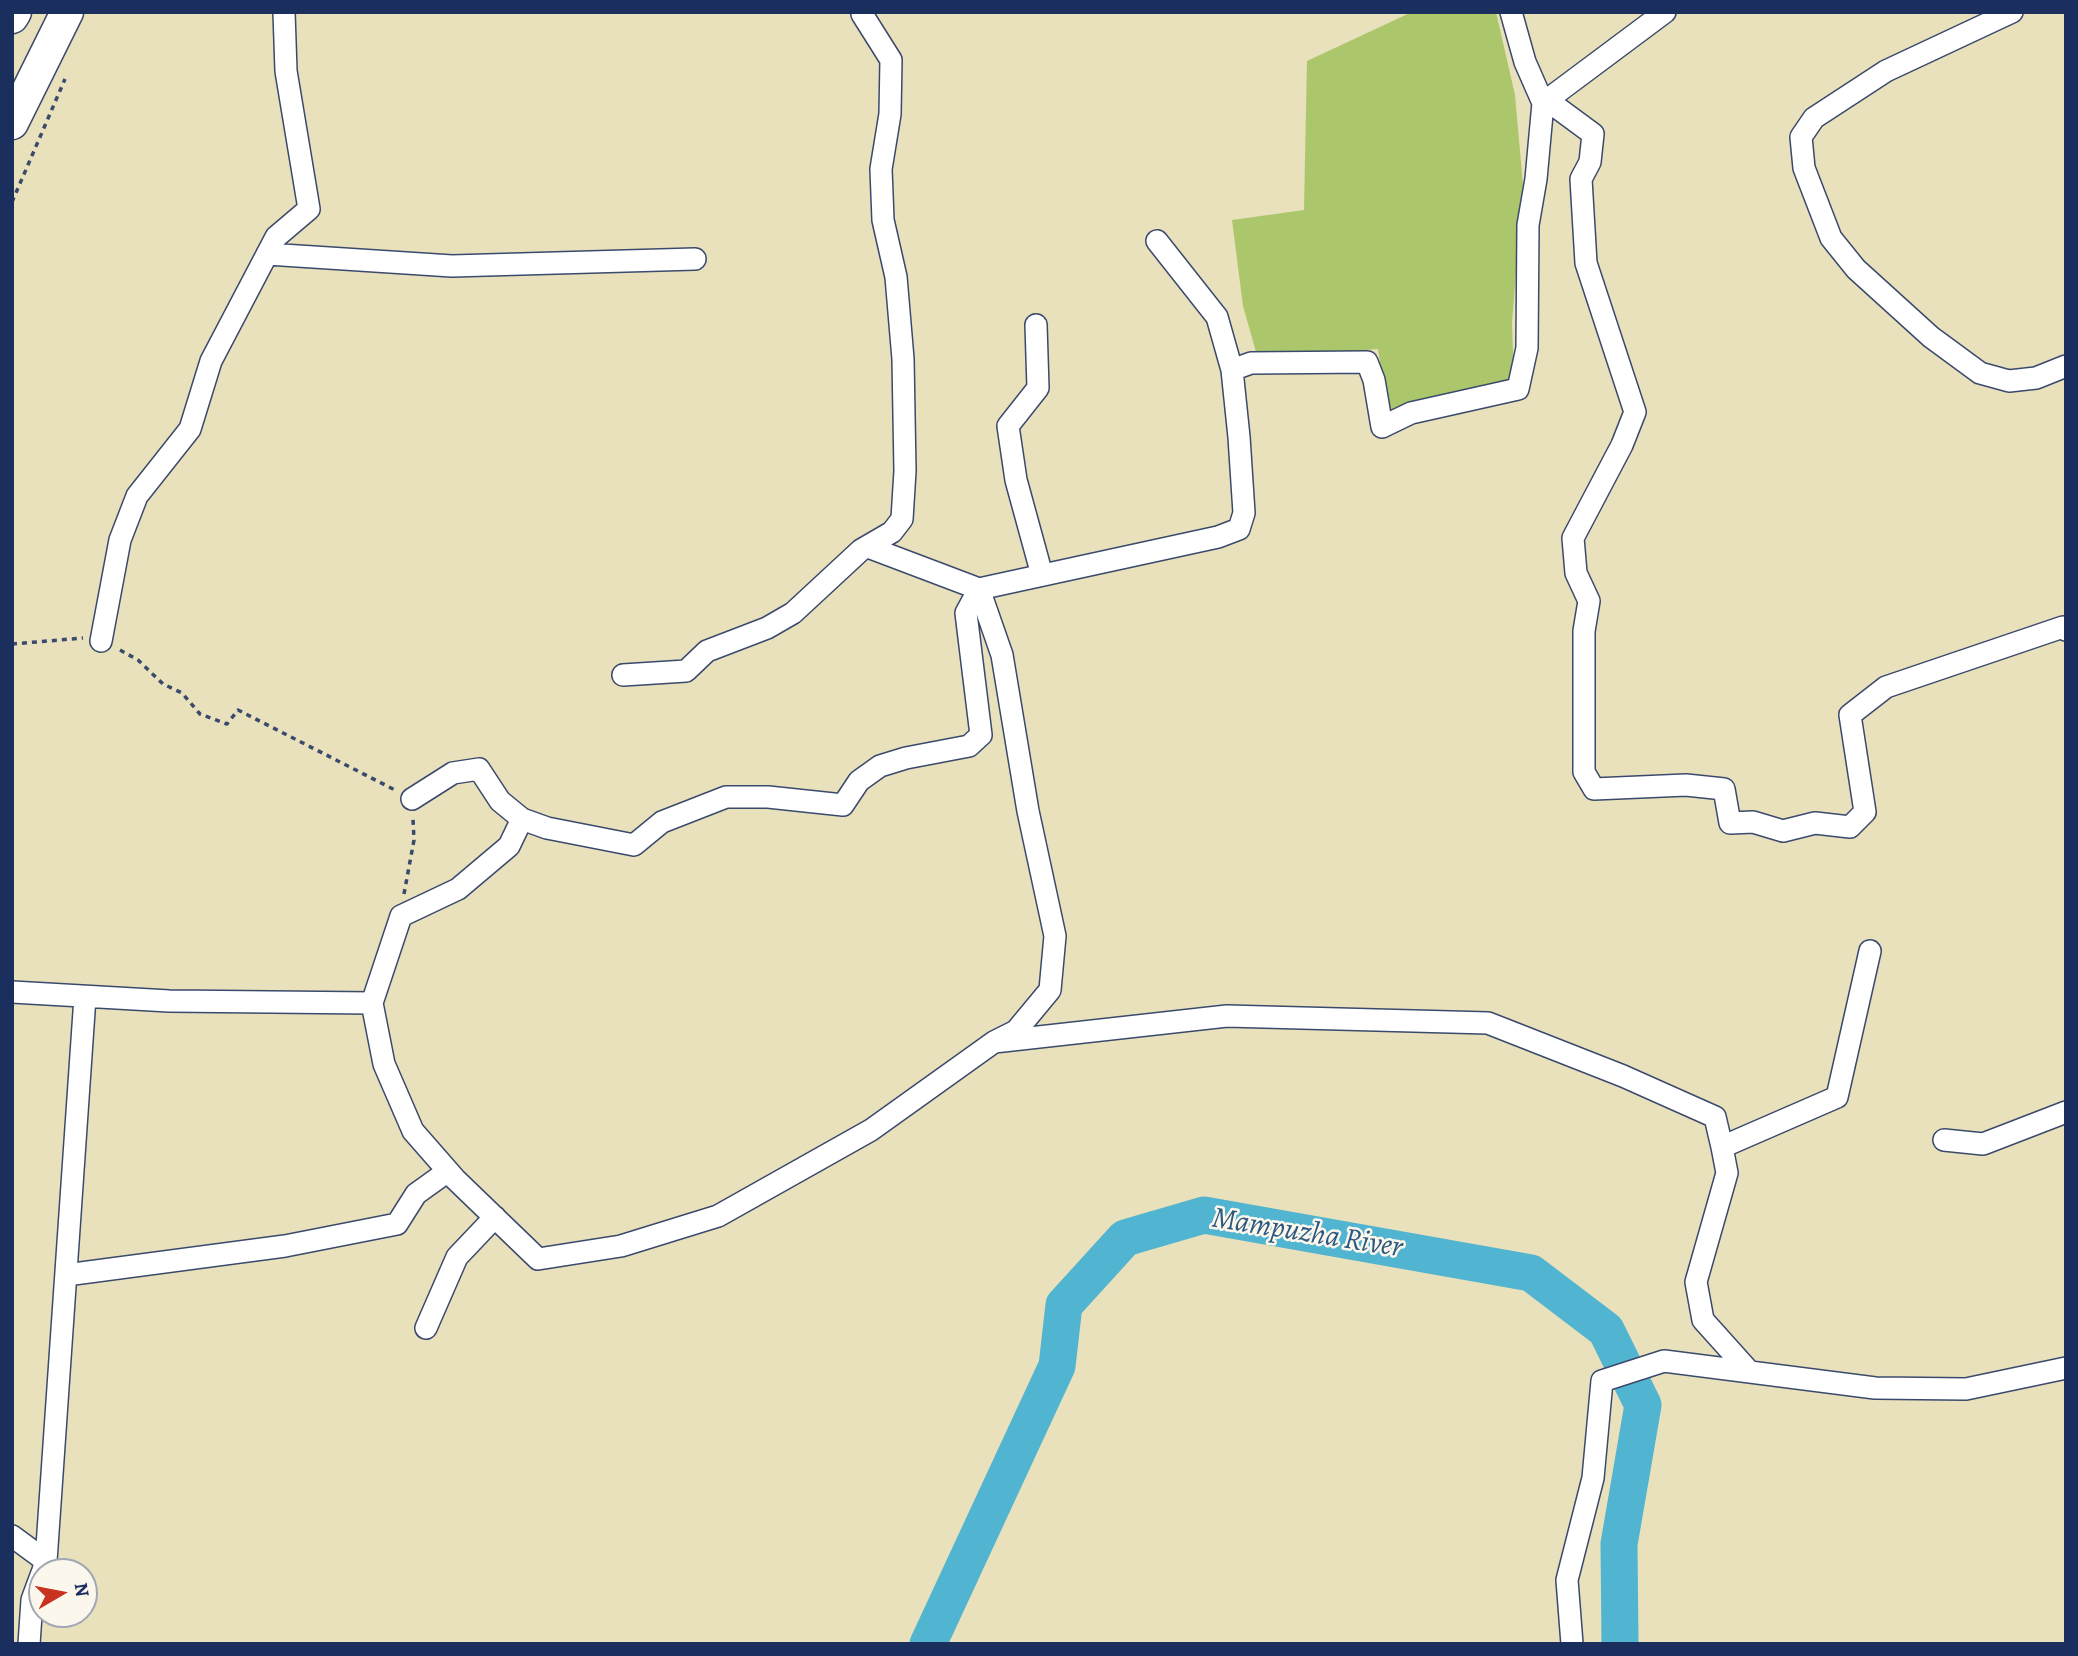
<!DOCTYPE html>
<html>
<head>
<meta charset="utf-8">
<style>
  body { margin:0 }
  #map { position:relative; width:2078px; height:1656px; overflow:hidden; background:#e9e0bc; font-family:Alegreya,serif }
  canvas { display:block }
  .frame { position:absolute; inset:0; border:14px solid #1b2f5e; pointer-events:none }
  .north { position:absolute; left:28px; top:1558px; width:70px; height:70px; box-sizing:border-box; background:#fbf7ec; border:2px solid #a1a7b3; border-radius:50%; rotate:80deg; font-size:19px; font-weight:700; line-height:28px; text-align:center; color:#1b2f5e }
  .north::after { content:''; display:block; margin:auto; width:24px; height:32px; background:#c8321e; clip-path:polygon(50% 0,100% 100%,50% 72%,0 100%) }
</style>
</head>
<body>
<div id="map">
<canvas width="2078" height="1656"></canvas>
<div class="frame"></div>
<div class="north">N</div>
</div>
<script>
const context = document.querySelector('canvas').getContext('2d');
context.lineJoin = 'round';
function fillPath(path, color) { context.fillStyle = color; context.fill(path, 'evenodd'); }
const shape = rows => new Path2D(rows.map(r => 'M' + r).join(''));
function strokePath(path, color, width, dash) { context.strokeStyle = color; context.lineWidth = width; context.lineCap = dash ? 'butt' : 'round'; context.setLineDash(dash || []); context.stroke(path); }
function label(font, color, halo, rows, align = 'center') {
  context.font = font + ' Alegreya,serif'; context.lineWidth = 5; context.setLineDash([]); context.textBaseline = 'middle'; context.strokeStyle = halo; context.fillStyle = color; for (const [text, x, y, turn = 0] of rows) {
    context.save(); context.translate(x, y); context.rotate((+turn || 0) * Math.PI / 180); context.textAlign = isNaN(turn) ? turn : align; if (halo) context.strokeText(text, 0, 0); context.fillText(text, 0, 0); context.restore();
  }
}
fillPath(shape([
  [1412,12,1496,12,1515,95,1523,185,1512,323,1514,382,1388,417,1378,349,1316,354,1256,352,1243,306,1232,220,1304,210,1307,61]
]), '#acc66c');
strokePath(shape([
  [928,1644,1057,1366,1064,1305,1125,1238,1204,1215,1531,1273,1606,1330,1643,1405,1619,1544,1620,1644]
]), '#51b4d0', 37);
const minor = shape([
  [1511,12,1525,62,1543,103,1665,12],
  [2012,12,1886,71,1814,118,1801,137,1804,168,1831,238,1856,269,1931,337,1980,373,2009,381,2036,378,2066,366],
  [1555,106,1593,134,1590,162,1581,179,1586,263,1635,412,1622,445,1573,538,1576,573,1589,601,1584,631,1584,772,1594,789,1686,785,1724,789,1730,823,1753,822,1783,831,1815,823,1850,827,1865,812,1850,715,1886,687,2063,627,2066,630],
  [267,254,452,266,695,259],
  [1036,325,1038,388,1008,426,1016,480,1042,575],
  [1232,370,1251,363,1367,362,1374,380,1382,427,1411,413,1518,389,1527,348,1528,225,1536,179,1543,103],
  [868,547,979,589,1218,537,1239,529,1244,513,1239,437,1232,370,1217,317,1157,241],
  [979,589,1002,655,1028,811,1055,936,1050,990,1016,1031,994,1042,1227,1016,1488,1023,1623,1076,1715,1117,1722,1147],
  [101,641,120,540,137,496,190,429,211,361,276,237,309,209,286,71,284,12],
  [623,675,686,671,707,651,767,628,793,613,861,550,892,532,902,519,905,471,903,359,896,277,883,220,881,169,890,114,891,60,862,14],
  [412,799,453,773,479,769,500,801,522,819,547,828,634,845,662,822,726,797,768,797,843,805,859,781,880,766,906,758,969,746,981,735,966,613,979,589],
  [522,819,509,846,458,889,401,916,372,1003,384,1064,413,1131,455,1179,538,1259,621,1246,718,1216,871,1130,994,1042],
  [12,992,169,1001,372,1003],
  [1944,1140,1983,1144,2066,1112],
  [66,1275,285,1246,397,1224,416,1194,448,1171],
  [426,1328,457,1257,495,1217],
  [1747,1369,1703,1320,1696,1282,1727,1173,1722,1147,1837,1097,1870,951],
  [12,1536,46,1561,43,1570],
  [46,1561,85,997],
  [29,1644,32,1600,42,1573],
  [1572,1644,1567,1580,1593,1478,1602,1381,1664,1361,1875,1388,1966,1389,2066,1368]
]);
const highway = shape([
  [12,17,15,12],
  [12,123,67,12]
]);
strokePath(minor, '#3a4a6c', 24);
strokePath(highway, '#3a4a6c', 35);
strokePath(shape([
  [12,202,65,79],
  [12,644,83,638],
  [120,650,138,660,163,684,182,693,200,714,227,724,238,710,395,790],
  [404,894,414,840,413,819]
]), '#3a4a6c', 3.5, [5, 5]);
strokePath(minor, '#fff', 21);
strokePath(highway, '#fff', 32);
label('italic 30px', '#2b5780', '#fbf7ec', [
  ["Mampuzha River",1307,1234,9]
]);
</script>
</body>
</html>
